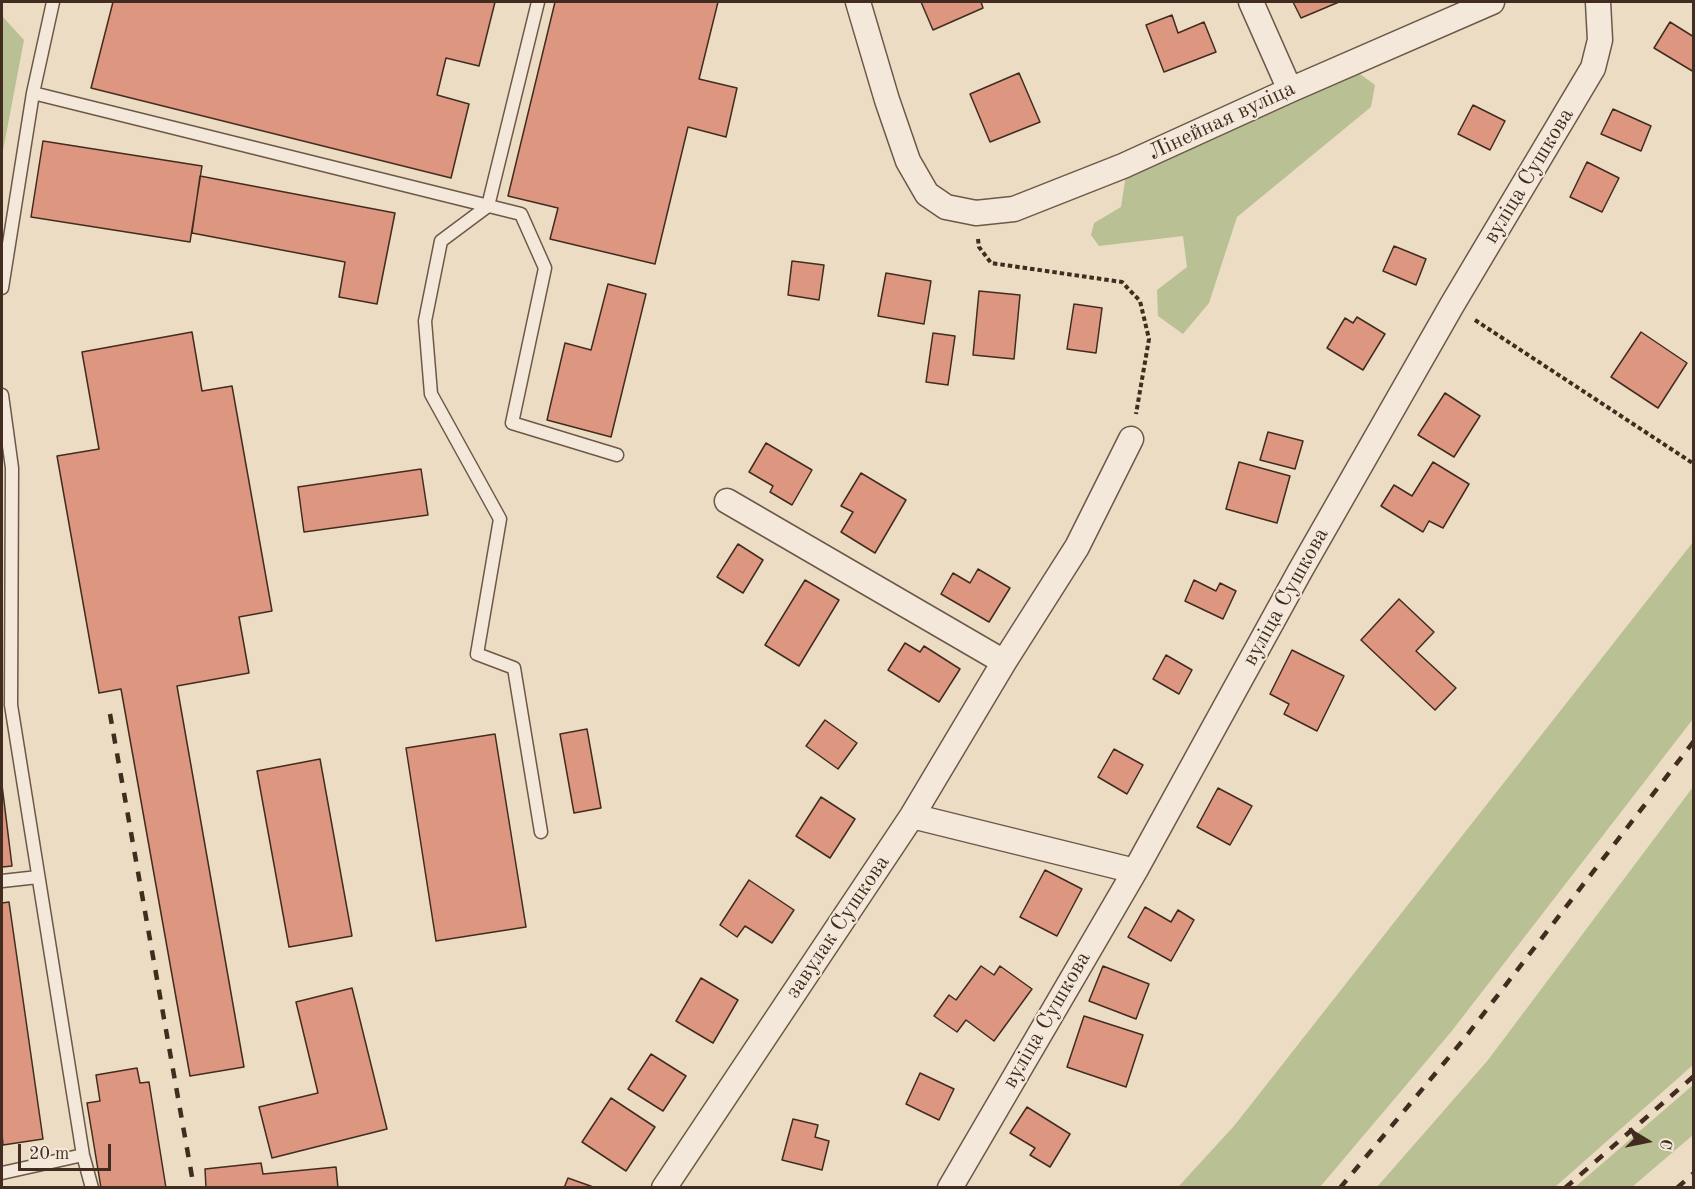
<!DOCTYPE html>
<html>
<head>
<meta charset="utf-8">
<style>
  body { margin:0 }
  #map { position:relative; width:1695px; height:1189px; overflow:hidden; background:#eddcc4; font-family:"Old Standard TT",serif }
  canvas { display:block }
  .frame { position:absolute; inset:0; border:3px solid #412c1f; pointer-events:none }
  .north { position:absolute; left:1617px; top:1111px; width:60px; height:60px; -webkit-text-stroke:4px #f3e8d9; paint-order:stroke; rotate:100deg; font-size:16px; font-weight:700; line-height:24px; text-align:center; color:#412c1f }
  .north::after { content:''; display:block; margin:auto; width:21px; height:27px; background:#412c1f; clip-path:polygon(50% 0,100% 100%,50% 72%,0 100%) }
  .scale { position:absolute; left:18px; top:1144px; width:93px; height:27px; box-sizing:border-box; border:3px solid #412c1f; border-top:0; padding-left:8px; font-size:18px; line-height:21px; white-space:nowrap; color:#412c1f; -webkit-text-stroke:4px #f3e8d9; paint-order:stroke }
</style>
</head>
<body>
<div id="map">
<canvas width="1695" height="1189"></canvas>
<div class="frame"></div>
<div class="north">С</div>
<div class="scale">20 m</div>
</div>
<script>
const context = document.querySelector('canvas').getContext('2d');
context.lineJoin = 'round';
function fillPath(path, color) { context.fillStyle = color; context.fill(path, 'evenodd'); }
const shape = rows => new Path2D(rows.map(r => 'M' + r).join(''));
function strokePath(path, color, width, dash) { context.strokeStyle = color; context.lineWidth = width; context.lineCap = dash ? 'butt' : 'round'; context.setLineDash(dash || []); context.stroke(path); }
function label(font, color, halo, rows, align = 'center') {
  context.font = font + ' "Old Standard TT",serif'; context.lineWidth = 4.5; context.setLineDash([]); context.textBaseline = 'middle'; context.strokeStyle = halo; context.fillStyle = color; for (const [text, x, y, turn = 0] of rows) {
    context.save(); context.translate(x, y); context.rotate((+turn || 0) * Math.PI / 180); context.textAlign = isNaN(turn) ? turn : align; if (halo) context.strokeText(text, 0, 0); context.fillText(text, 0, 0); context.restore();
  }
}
fillPath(shape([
  [2,16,24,40,2,156],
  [1360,74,1375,85,1371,107,1237,217,1209,303,1183,334,1158,316,1157,290,1187,267,1183,236,1099,246,1091,235,1094,223,1121,207,1126,174],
  [1693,542,1693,719,1451,1032,1320,1187,1178,1187,1234,1126],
  [1693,787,1693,1065,1555,1187,1377,1187,1488,1060],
  [1693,1085,1693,1135,1632,1187,1575,1187]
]), '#b8c094');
const building = shape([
  [113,2,495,2,479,66,446,58,437,95,469,104,451,178,91,88,113,2],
  [555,2,718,2,699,79,737,88,726,137,688,127,655,264,550,239,558,208,508,196,555,2],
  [921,2,981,2,983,8,933,30,921,2],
  [1293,2,1339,2,1301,18,1293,2],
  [1172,15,1178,33,1204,22,1216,52,1164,72,1146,25,1172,15],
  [1670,22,1694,37,1694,72,1654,48,1670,22],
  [1019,73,1040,122,990,142,970,94,1019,73],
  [1473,105,1505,121,1490,150,1458,134,1473,105],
  [1613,109,1651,126,1641,151,1601,134,1613,109],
  [43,141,202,166,190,242,31,217,43,141],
  [1587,162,1619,178,1602,212,1570,197,1587,162],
  [200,176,395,213,377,304,339,297,345,262,192,233,200,176],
  [1394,246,1426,259,1416,285,1383,271,1394,246],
  [792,261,824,265,819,300,788,295,792,261],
  [886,273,931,281,924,324,878,316,886,273],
  [608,284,646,294,611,437,547,420,565,343,591,350,608,284],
  [979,291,1020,295,1014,359,973,355,979,291],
  [1074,304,1102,308,1096,353,1067,349,1074,304],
  [1357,317,1385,334,1363,370,1327,348,1345,318,1353,323,1357,317],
  [192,332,202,391,232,386,272,611,239,617,249,673,177,686,244,1067,190,1076,121,689,99,693,57,456,99,449,82,352,192,332],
  [1641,332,1687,363,1658,408,1611,377,1641,332],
  [933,333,955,336,948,385,926,382,933,333],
  [1445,393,1480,416,1454,457,1418,435,1445,393],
  [1268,432,1303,441,1295,469,1260,460,1268,432],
  [766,443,812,470,792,505,770,492,773,486,749,472,766,443],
  [1239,462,1290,476,1277,523,1226,509,1239,462],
  [1433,462,1469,484,1443,528,1429,521,1423,532,1381,506,1394,485,1412,496,1433,462],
  [421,469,428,515,304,532,298,487,421,469],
  [861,473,906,500,875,553,841,532,853,512,841,506,861,473],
  [738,544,763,560,743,593,717,577,738,544],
  [978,569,1010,588,989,622,941,594,953,573,970,583,978,569],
  [805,580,839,600,799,666,765,645,805,580],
  [1194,580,1216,591,1220,583,1236,591,1223,619,1185,601,1194,580],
  [1399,599,1434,632,1416,651,1456,688,1435,710,1361,640,1399,599],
  [905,643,920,652,924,646,960,669,939,702,888,670,905,643],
  [1292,650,1344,676,1317,731,1284,714,1289,704,1270,694,1292,650],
  [1166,655,1192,670,1179,694,1153,679,1166,655],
  [825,720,857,743,838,769,806,746,825,720],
  [587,729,601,808,574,813,560,734,587,729],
  [495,734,526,927,436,941,406,748,495,734],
  [1114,749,1143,765,1127,794,1098,777,1114,749],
  [320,759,352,936,289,947,257,771,320,759],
  [2,785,12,866,2,867,2,785],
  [1218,788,1252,806,1230,845,1197,827,1218,788],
  [821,797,855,819,830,858,796,836,821,797],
  [1045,870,1082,889,1057,936,1020,917,1045,870],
  [749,880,794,910,772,943,745,926,737,937,720,925,749,880],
  [9,902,43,1139,3,1145,2,1134,2,903,9,902],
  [1145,907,1171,922,1178,910,1194,920,1171,961,1128,937,1145,907],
  [981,966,994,975,1000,966,1032,989,994,1041,966,1020,957,1032,934,1016,949,995,956,1000,981,966],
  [1103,966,1149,984,1136,1019,1089,1001,1103,966],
  [701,978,738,1000,713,1043,676,1021,701,978],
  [352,988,387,1129,272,1158,259,1107,318,1093,296,1002,352,988],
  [1084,1016,1143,1035,1126,1087,1067,1067,1084,1016],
  [651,1054,686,1076,663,1111,628,1089,651,1054],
  [137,1068,140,1083,149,1082,166,1188,101,1188,87,1103,100,1101,96,1075,137,1068],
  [920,1073,954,1089,939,1120,906,1104,920,1073],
  [611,1098,655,1127,626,1171,582,1142,611,1098],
  [1027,1107,1070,1134,1050,1167,1030,1155,1035,1148,1010,1133,1027,1107],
  [793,1119,818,1125,815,1137,829,1141,822,1170,782,1160,793,1119],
  [261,1163,263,1174,336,1167,338,1188,206,1188,205,1169,261,1163],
  [568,1178,596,1188,564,1188,568,1178]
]);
fillPath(building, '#dd9780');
strokePath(building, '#412c1f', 1.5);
const lane = shape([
  [538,2,488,206,441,241,425,321,431,394,500,519,477,654,514,668,541,832],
  [33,93,521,214,545,268,512,423,617,455],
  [2,288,33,93,53,2],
  [2,395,12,468,11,705,83,1155,92,1188],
  [2,881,38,877],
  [2,1173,83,1155]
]);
const street = shape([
  [858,2,887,100,908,161,927,194,946,207,976,213,1014,209,1123,166,1290,90,1492,2],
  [1251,2,1290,90],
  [727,501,1004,662],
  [912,816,1135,871],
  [664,1188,912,816,1004,662,1077,547,1131,439],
  [950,1188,1135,871,1300,571,1452,305,1593,68,1600,40,1598,2]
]);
strokePath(lane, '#6c5848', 15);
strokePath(street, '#6c5848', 27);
strokePath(shape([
  [978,239,979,247,991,263,1122,282,1140,301,1149,339,1136,414],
  [1475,320,1694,464]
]), '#412c1f', 4, [4.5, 3]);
strokePath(lane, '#f3e8d9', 12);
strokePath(street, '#f3e8d9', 24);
strokePath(shape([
  [110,714,194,1188],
  [1340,1188,1464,1039,1694,741],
  [1565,1188,1694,1076],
  [1677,1188,1694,1173]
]), '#412c1f', 4.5, [10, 10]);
label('22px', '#412c1f', '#f3e8d9', [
  ["Лінейная вуліца",1222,121,-25],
  ["вуліца Сушкова",1529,176,-59],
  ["вуліца Сушкова",1286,597,-61],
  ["завулак Сушкова",838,927,-56],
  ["вуліца Сушкова",1047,1020,-60]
]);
</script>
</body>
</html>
